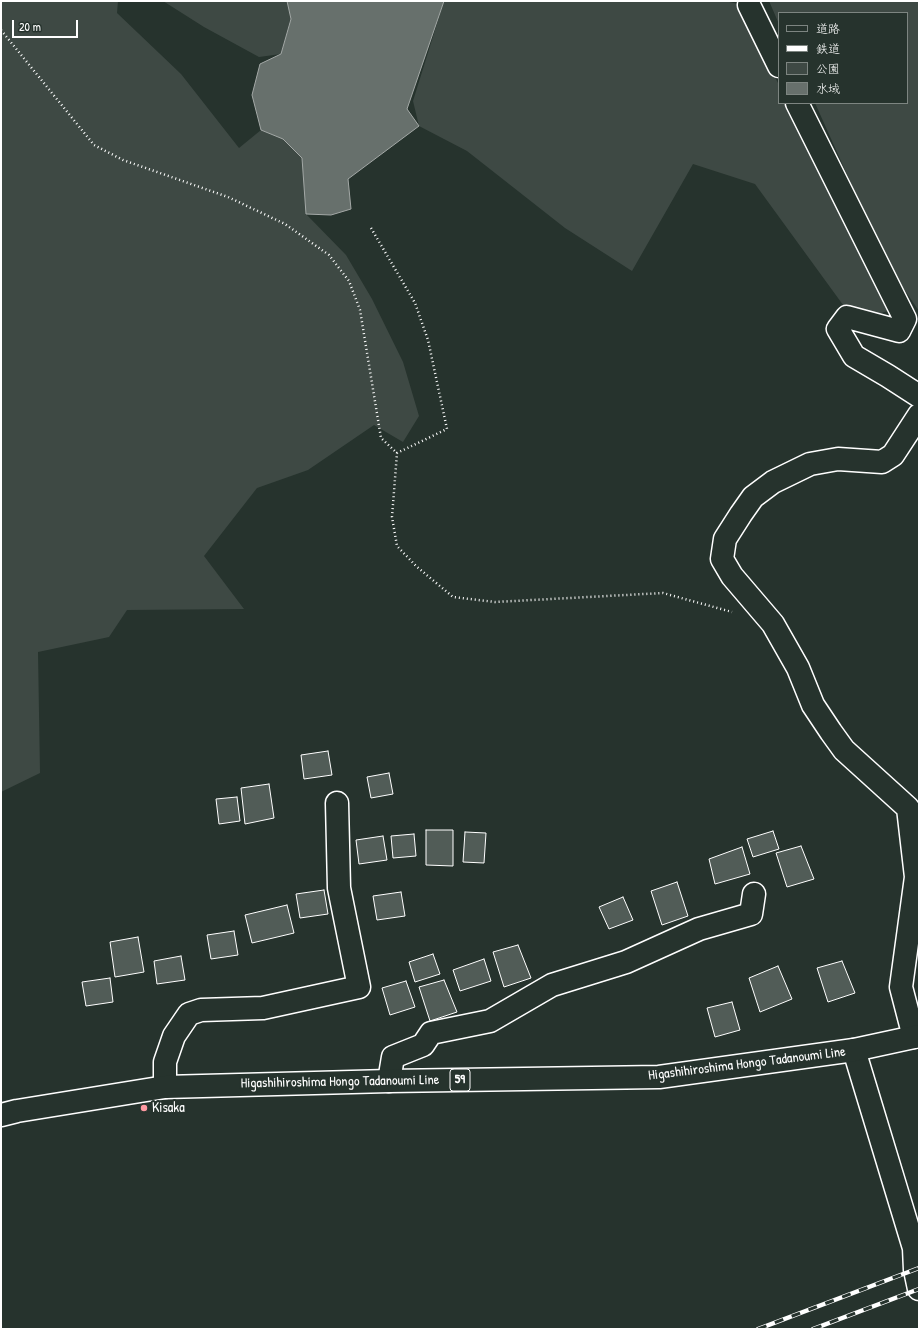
<!DOCTYPE html>
<html>
<head>
<meta charset="utf-8">
<style>
  body { margin:0 }
  #map { position:relative; width:920px; height:1330px; overflow:hidden; background:#26332d; font-family:"Patrick Hand","Klee One",sans-serif }
  canvas { display:block }
  .frame { position:absolute; inset:0; border:2px solid #fff; pointer-events:none }
  .legend { position:absolute; left:778px; top:12px; width:130px; height:92px; box-sizing:border-box; background:#26332d; border:1px solid #7d8581; margin:0; padding:5px 7px; list-style:none; font-size:12px; color:#fff }
  .legend li { display:flex; align-items:center; gap:8px; height:20px }
  .legend b { width:20px; border:1px solid #7d8581 }
  .scale { position:absolute; left:12px; top:20px; width:66px; height:18px; box-sizing:border-box; border:2px solid #fff; border-top:0; padding-left:5px; font-size:12px; line-height:14px; white-space:nowrap; color:#fff; -webkit-text-stroke:3px #26332d; paint-order:stroke }
</style>
</head>
<body>
<div id="map">
<canvas width="920" height="1330"></canvas>
<div class="frame"></div>
<ul class="legend">
<li><b style="height:5px;background:#26332d"></b>道路</li>
<li><b style="height:5px;background:#fff"></b>鉄道</li>
<li><b style="height:11px;background:#3e4944"></b>公園</li>
<li><b style="height:11px;background:#67706c"></b>水域</li>
</ul>
<div class="scale">20 m</div>
</div>
<script>
const context = document.querySelector('canvas').getContext('2d');
context.lineJoin = 'round';
function fillPath(path, color) { context.fillStyle = color; context.fill(path, 'evenodd'); }
const shape = rows => new Path2D(rows.map(r => 'M' + r).join(''));
function strokePath(path, color, width, dash) { context.strokeStyle = color; context.lineWidth = width; context.lineCap = dash ? 'butt' : 'round'; context.setLineDash(dash || []); context.stroke(path); }
function label(font, color, halo, rows, align = 'center') {
  context.font = font + ' "Patrick Hand",sans-serif'; context.lineWidth = 4; context.setLineDash([]); context.textBaseline = 'middle'; context.strokeStyle = halo; context.fillStyle = color; for (const [text, x, y, turn = 0] of rows) {
    context.save(); context.translate(x, y); context.rotate((+turn || 0) * Math.PI / 180); context.textAlign = isNaN(turn) ? turn : align; if (halo) context.strokeText(text, 0, 0); context.fillText(text, 0, 0); context.restore();
  }
}
fillPath(shape([
  [1,1,118,1,117,13,181,74,239,148,261,130,283,139,302,158,306,214,346,255,372,299,403,362,419,416,403,442,374,425,308,470,257,488,204,556,244,609,127,610,109,637,38,652,40,773,1,792],
  [163,1,287,1,291,17,281,54,259,57,204,27],
  [444,1,725,1,738,4,779,85,779,103,788,103,892,310,854,320,755,184,693,164,632,271,565,228,467,151,419,126,413,101],
  [769,1,919,1,919,311,888,266,815,103,907,103,907,13,779,13,779,24]
]), '#3e4944');
const water = shape([
  [287,1,444,1,407,109,419,126,348,179,351,209,331,215,306,214,302,158,283,139,261,130,252,95,260,64,281,54,291,19,287,1]
]);
fillPath(water, '#67706c');
strokePath(water, '#a4a9a7', 1);
const building = shape([
  [328,751,332,775,304,779,301,755,328,751],
  [389,773,393,794,371,798,367,777,389,773],
  [269,784,274,818,245,824,241,788,269,784],
  [237,797,240,821,219,824,216,799,237,797],
  [426,830,453,830,453,866,426,865,426,830],
  [773,831,779,849,753,857,747,839,773,831],
  [465,832,486,833,484,863,463,862,465,832],
  [414,834,416,856,393,858,391,836,414,834],
  [383,836,387,860,359,864,356,840,383,836],
  [801,846,814,879,787,887,776,853,801,846],
  [742,847,750,874,715,884,709,859,742,847],
  [677,882,688,916,662,925,651,891,677,882],
  [324,890,328,914,300,918,296,894,324,890],
  [401,892,405,916,377,920,373,896,401,892],
  [623,897,633,920,609,929,599,907,623,897],
  [287,905,294,933,252,943,245,915,287,905],
  [234,931,238,955,211,959,207,935,234,931],
  [138,937,144,972,115,977,110,942,138,937],
  [518,945,531,978,504,987,493,952,518,945],
  [433,954,440,974,415,982,409,962,433,954],
  [181,956,185,980,157,984,154,961,181,956],
  [484,959,491,981,460,991,453,970,484,959],
  [842,961,855,993,828,1002,817,968,842,961],
  [778,966,792,999,760,1012,749,978,778,966],
  [110,978,113,1002,86,1006,82,982,110,978],
  [444,980,457,1012,430,1021,419,987,444,980],
  [406,981,415,1007,390,1015,382,988,406,981],
  [732,1002,740,1030,715,1037,707,1008,732,1002]
]);
fillPath(building, '#515c57');
strokePath(building, '#fff', 1);
const minor = shape([
  [749,5,779,66],
  [797,103,905,319,899,331,847,317,838,329,854,356,888,376,919,396],
  [914,1037,901,987,916,877,908,808,844,750,831,732,813,705,798,668,773,624,732,576,722,559,725,539,741,514,753,497,773,482,810,464,838,459,882,462,893,455,919,415],
  [854,1050,914,1248,915,1270,919,1289],
  [389,1081,393,1057,423,1045,431,1033,490,1021,552,985,626,962,699,929,751,914,754,894],
  [165,1087,165,1062,174,1036,189,1014,201,1010,263,1008,359,987,339,888,337,803]
]);
const major = shape([
  [1,1115,17,1111,165,1087,389,1081,659,1077,854,1050,919,1036]
]);
strokePath(minor, '#fff', 25);
strokePath(major, '#fff', 25);
strokePath(shape([
  [1,30,94,145,123,160,228,197,285,224,329,255,349,281,360,310,381,438,397,453],
  [371,228,415,303,428,340,447,429,397,453,392,517,397,546,416,566,453,597,495,602,663,593,732,612]
]), '#fff', 2.5, [1, 3]);
strokePath(minor, '#26332d', 22);
strokePath(major, '#26332d', 22);
const rail = shape([
  [758,1329,919,1268],
  [813,1329,919,1289]
]);
strokePath(rail, '#fff', 4.5);
strokePath(rail, '#26332d', 3, [9]);
for (const [x, y, r, color] of [
  [144,1108,4,"#ff9aa2"]
]) { const dot = new Path2D(); dot.arc(x, y, r, 0, 2 * Math.PI); context.fillStyle = color; context.fill(dot); strokePath(dot, '#26332d', 1.5); }
for (const [x, y, w] of [
  [460,1080,20]
]) { const box = new Path2D(); box.roundRect(x - w / 2, y - 11, w, 22, 3); context.fillStyle = '#26332d'; context.fill(box); strokePath(box, '#fff', 1); }
label('bold 13px', '#fff', null, [
  ["59",460,1080]
]);
label('14px', '#fff', '#26332d', [
  ["Higashihiroshima Hongo Tadanoumi Line",747,1064,-7],
  ["Higashihiroshima Hongo Tadanoumi Line",340,1082,-1]
]);
label('14px', '#fff', '#26332d', [
  ["Kisaka",152,1108]
], 'left');
</script>
</body>
</html>
